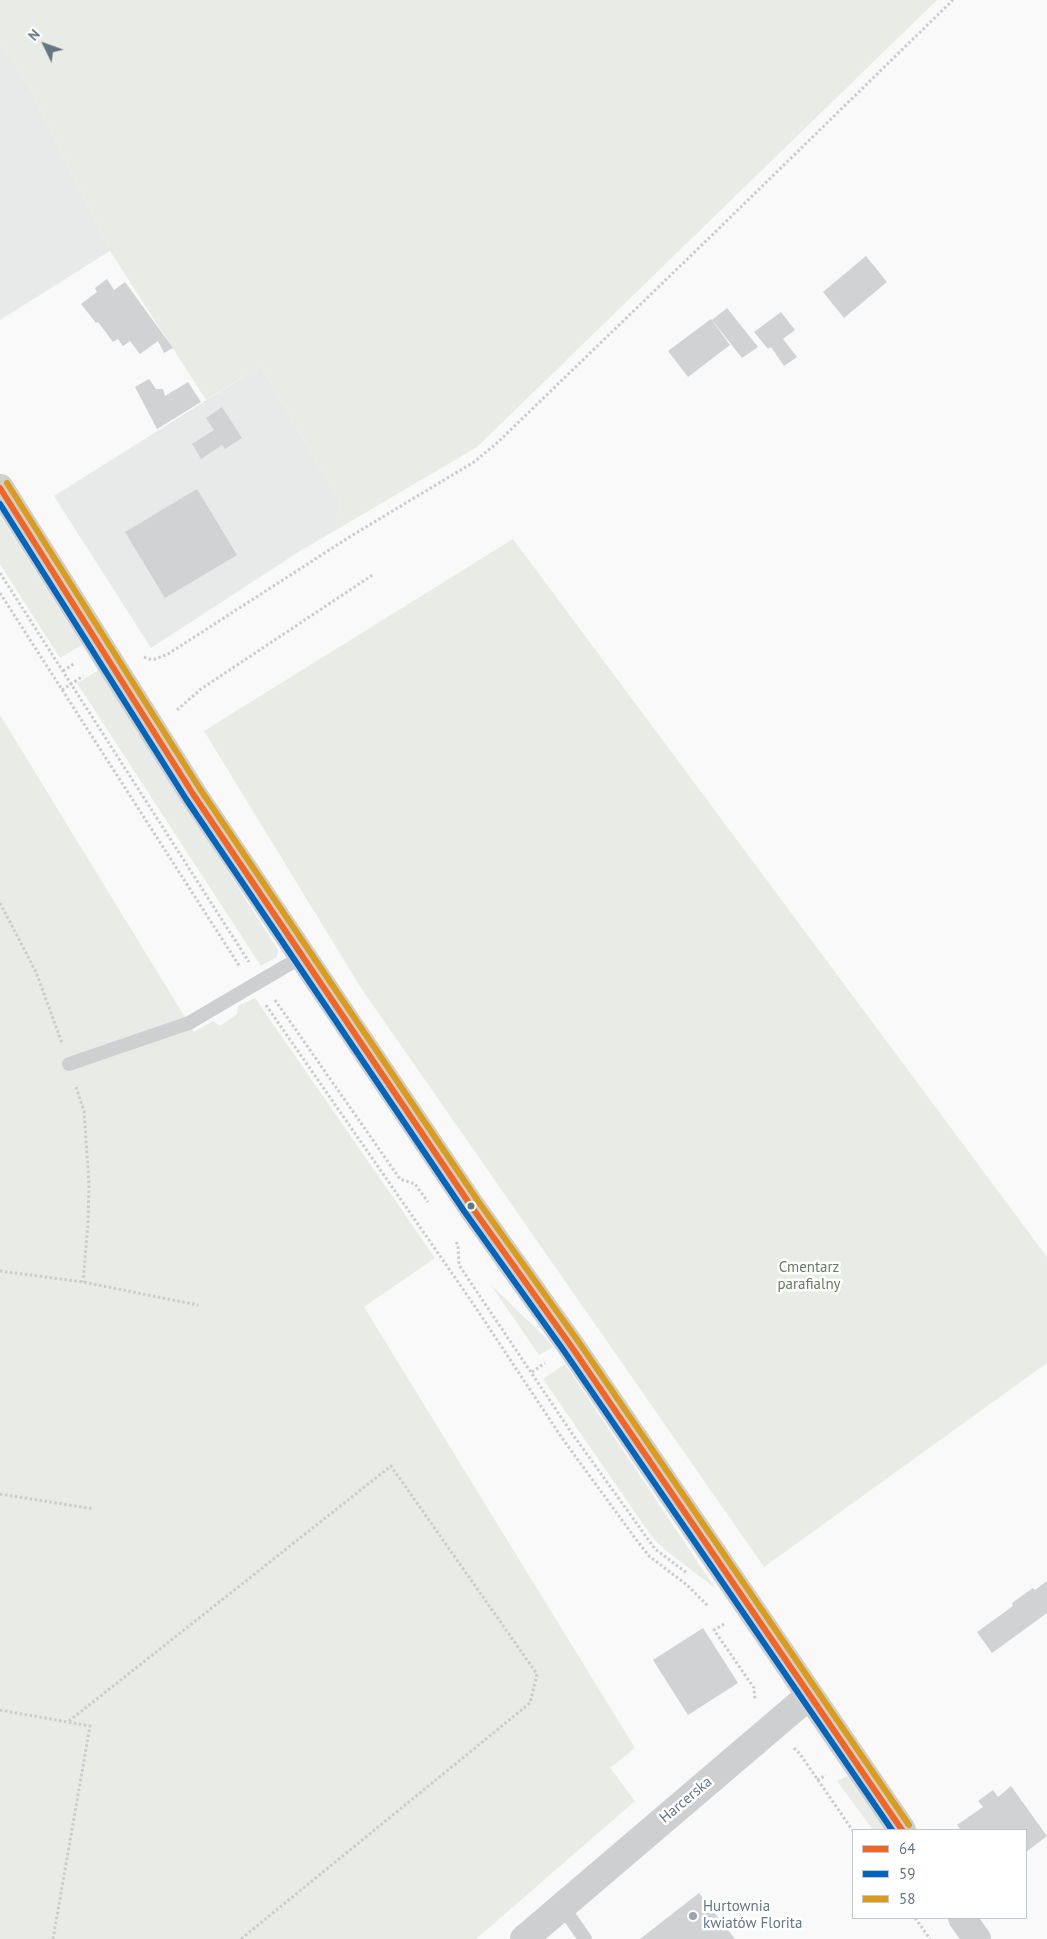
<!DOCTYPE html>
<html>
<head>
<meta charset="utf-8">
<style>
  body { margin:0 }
  #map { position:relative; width:1047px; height:1939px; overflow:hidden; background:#f9f9f9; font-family:"PT Sans",sans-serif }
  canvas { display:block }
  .legend { position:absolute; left:852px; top:1829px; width:175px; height:90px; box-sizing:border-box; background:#fff; border:1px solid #c1c8cd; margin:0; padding:6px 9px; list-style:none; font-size:15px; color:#657683 }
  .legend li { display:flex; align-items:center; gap:10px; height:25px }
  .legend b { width:25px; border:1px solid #c1c8cd }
  .north { position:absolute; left:20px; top:20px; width:50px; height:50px; -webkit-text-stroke:4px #fff; paint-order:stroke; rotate:312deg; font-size:14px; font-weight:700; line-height:20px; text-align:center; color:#657683 }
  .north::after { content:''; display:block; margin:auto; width:18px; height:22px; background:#657683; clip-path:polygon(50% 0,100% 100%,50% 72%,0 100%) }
</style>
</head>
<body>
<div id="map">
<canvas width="1047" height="1939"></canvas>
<ul class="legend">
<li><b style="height:6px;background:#f26522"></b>64</li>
<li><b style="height:6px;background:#0065bd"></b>59</li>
<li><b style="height:6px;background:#da9c1a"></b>58</li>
</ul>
<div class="north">N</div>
</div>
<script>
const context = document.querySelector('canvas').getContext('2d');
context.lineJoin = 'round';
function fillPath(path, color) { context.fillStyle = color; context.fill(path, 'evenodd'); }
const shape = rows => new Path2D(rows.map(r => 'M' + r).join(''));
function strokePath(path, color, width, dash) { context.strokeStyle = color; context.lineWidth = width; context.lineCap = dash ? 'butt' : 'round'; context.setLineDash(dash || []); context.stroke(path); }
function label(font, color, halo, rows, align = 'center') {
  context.font = font + ' "PT Sans",sans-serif'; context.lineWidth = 5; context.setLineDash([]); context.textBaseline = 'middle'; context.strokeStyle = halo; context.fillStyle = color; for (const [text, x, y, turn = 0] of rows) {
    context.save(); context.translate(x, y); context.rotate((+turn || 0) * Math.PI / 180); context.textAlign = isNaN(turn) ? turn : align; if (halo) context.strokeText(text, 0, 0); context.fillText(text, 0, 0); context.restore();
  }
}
fillPath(shape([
  [0,42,29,86,110,251,0,320],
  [261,366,340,502,336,530,300,551,151,648,54,496]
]), '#e8e9e9');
fillPath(shape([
  [0,0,937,0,477,447,336,530,340,502,261,366,206,400,110,251,29,86,0,42],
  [0,516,82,645,60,658,0,564],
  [513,539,1047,1257,1047,1363,764,1567,361,988,204,731],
  [99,670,278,950,277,957,261,966,77,683],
  [0,715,194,1032,213,1021,220,1026,237,1014,238,1006,255,998,435,1258,364,1307,635,1748,610,1768,635,1801,476,1939,0,1939],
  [491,1285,545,1337,553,1347,539,1355],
  [565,1364,715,1588,664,1549,652,1537,543,1379],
  [847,1776,885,1830,873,1830,837,1781]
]), '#e8ebe6');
fillPath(shape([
  [866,256,887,282,844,318,823,292],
  [107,279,114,290,125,282,173,348,164,353,158,341,140,354,130,341,123,346,118,339,113,342,98,322,96,323,81,304,97,292,95,288],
  [727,308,758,347,742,358,712,320],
  [781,312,795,330,783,339,797,357,784,366,771,347,768,349,754,332],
  [711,319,730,345,688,377,668,351],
  [149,379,156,389,163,389,165,396,188,382,201,402,157,429,135,387],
  [222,407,242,438,225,449,222,445,201,459,192,444,214,430,206,418],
  [197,489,237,555,165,598,125,532],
  [1047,1581,1047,1613,992,1653,977,1632,1013,1606,1012,1603,1033,1588,1035,1590],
  [703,1628,738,1683,688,1715,653,1660],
  [1011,1786,1047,1836,1026,1852,1026,1830,961,1830,957,1825,983,1807,978,1801,993,1790,998,1797],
  [699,1893,735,1939,640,1939]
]), '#d0d2d3');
strokePath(shape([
  [0,573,249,962],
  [0,593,240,967],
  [144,657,149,659,155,659,168,654,351,536,474,462,497,443,706,241,953,0],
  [63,671,75,663],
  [62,690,83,676],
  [177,710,201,689,374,574],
  [0,903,36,972,62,1043],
  [275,1000,400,1179,415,1184,428,1202],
  [266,1005,474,1305,562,1438,635,1538,649,1556,687,1585,708,1606],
  [76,1087,84,1111,89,1184,88,1224,83,1282],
  [456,1242,458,1245,459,1265,571,1432,655,1549,687,1573],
  [0,1271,83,1282,198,1305],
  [532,1372,545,1363],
  [0,1494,94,1509],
  [724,1624,714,1630,754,1688,755,1700],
  [0,1710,90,1726,53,1939],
  [69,1721,391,1466,537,1674,530,1703,241,1939],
  [794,1748,800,1754,853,1831],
  [817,1780,826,1775],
  [915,1918,930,1939]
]), '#cbcccd', 3, [2.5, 2.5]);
strokePath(shape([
  [69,1064,189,1023,303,956],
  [562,1906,585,1939]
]), '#cecfd0', 14);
strokePath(shape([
  [0,488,193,794,471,1206,571,1346,902,1830],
  [962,1918,977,1939],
  [524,1939,810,1695]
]), '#cecfd0', 28);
strokePath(shape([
  [0,488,193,794,471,1206,571,1346,902,1830]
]), '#f26522', 6);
strokePath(shape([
  [0,504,186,799,464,1211,564,1351,892,1830]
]), '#0065bd', 6);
strokePath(shape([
  [7,483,200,789,478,1201,578,1341,909,1825]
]), '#da9c1a', 6);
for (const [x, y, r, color] of [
  [471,1206,4.5,"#657683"],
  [693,1916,5,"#99a4ac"]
]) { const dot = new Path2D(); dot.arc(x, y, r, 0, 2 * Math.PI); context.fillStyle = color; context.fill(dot); strokePath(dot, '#fff', 2); }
label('15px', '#687a64', '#fff', [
  ["Cmentarz",809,1268],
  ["parafialny",809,1285]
]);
label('15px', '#657683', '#fff', [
  ["Harcerska",686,1800,-40]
]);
label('15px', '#657683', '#fff', [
  ["Hurtownia",703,1907],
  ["kwiatów Florita",703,1924]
], 'left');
</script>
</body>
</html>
